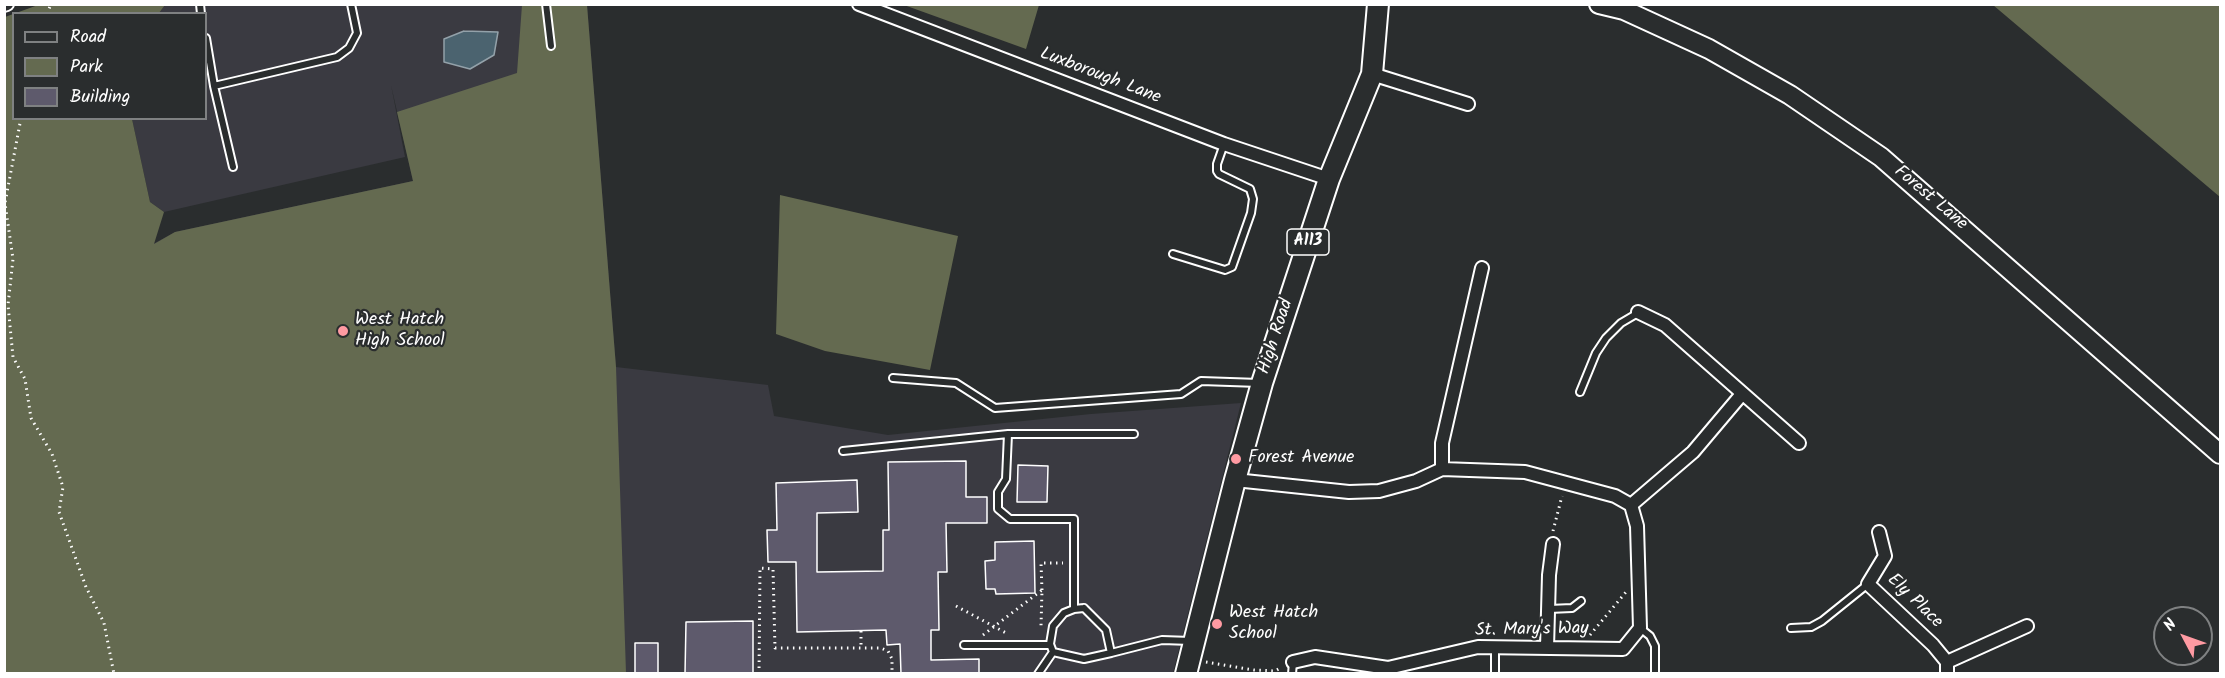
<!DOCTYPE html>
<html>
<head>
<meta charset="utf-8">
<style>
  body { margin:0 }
  #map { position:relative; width:2225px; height:678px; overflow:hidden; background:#2a2d2e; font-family:Kalam,sans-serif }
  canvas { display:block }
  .frame { position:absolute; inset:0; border:6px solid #fff; pointer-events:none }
  .legend { position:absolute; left:12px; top:12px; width:195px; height:108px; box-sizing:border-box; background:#2a2d2e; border:2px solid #7f8182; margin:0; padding:8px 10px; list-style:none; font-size:18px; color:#fff }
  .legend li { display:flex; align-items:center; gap:12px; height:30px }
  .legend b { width:30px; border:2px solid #7f8182 }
  .north { position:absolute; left:2153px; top:606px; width:60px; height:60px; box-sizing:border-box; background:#2a2d2e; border:2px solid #7f8182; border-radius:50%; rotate:311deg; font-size:16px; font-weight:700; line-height:24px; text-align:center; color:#fff }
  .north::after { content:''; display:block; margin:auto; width:21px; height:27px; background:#ff9aa2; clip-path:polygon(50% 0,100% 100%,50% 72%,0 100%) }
</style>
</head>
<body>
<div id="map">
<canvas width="2225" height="678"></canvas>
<div class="frame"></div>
<ul class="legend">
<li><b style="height:8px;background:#2a2d2e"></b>Road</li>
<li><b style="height:16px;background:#646a50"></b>Park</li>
<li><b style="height:16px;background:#5e5a6c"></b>Building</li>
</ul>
<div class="north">N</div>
</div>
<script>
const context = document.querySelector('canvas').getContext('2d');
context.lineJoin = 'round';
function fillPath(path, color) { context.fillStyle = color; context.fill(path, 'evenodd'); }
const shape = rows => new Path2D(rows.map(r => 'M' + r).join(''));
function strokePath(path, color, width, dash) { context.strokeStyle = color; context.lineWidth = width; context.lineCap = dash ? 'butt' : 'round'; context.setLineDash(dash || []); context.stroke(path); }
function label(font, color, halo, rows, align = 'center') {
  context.font = font + ' Kalam,sans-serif'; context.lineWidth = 4.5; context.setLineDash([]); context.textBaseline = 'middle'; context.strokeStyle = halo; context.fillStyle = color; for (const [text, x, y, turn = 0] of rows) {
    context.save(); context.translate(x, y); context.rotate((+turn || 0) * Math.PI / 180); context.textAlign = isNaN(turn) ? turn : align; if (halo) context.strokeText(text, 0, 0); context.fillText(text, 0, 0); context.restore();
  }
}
fillPath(shape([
  [165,5,587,5,616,367,768,385,774,416,888,435,1091,414,1241,403,1173,673,199,673,60,295,175,232,413,181,391,85,405,157,164,212,150,202,132,119,206,118,206,14,159,13]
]), '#3a3a41');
fillPath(shape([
  [38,5,165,5,159,13,14,14,14,118,132,119,150,202,164,212,154,244,175,232,413,181,397,112,517,73,522,5,587,5,616,367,626,673,5,674,5,17],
  [904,5,1039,5,1026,49],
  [1993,5,2220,5,2220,197],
  [780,195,958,236,930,370,825,351,776,334]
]), '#646a50');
const water = shape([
  [464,31,498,32,494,55,470,69,444,62,444,39,464,31]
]);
fillPath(water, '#4b636f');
strokePath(water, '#93a1a9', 1.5);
const building = shape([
  [966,461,966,497,987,497,987,523,946,523,947,572,938,572,939,630,931,630,931,660,979,659,979,674,901,674,900,644,887,645,886,630,797,632,796,562,768,562,767,530,777,530,776,483,857,480,858,512,817,513,817,572,883,571,883,530,889,530,888,462,966,461],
  [1018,465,1048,466,1047,502,1017,502,1018,465],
  [1034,541,1035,593,996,594,995,589,986,589,985,561,995,560,995,542,1034,541],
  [753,621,753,674,685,674,686,622,753,621],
  [635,643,658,643,658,674,635,674,635,643]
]);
fillPath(building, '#5e5a6c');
strokePath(building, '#fff', 1.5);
const lane = shape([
  [200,4,201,14],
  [546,4,551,46],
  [206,38,214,86,233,167],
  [214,86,337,57,349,48,357,33,351,4],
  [1173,254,1225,270,1232,267,1251,213,1253,199,1250,189,1219,174,1217,171,1217,164,1224,144],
  [893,378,956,383,995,408,1181,394,1201,381,1259,383],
  [1580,392,1596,353,1606,338,1621,323,1638,313],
  [1008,434,1134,434],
  [843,451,1008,434,1006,479,998,492,998,509,1010,519,1074,519,1074,609],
  [1084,608,1106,630,1111,653,1084,659,1053,652,1050,644,1053,626,1064,613,1074,609,1084,608],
  [1549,609,1572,608,1581,601],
  [1640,628,1650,636,1655,646,1655,674],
  [1791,628,1811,627,1822,621,1868,584],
  [964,645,1050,645],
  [1111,653,1162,640,1191,641],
  [1038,674,1053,652],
  [1292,674,1293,662],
  [1495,674,1495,648]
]);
const street = shape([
  [859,4,1224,144,1329,179],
  [4,5,7,4],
  [1372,74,1468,104],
  [1638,312,1665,325,1799,443],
  [1442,469,1525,472,1615,496,1631,505],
  [1235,480,1349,492,1379,491,1416,481,1442,469,1442,443,1482,268],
  [1631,505,1693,452,1742,394],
  [1879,532,1885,556,1868,584,1933,645,1947,662,1947,674],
  [1547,648,1549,575,1553,544],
  [1293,662,1315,657,1388,668,1478,647,1623,649,1640,628,1637,526,1631,505],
  [1947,662,2027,626]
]);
const secondary = shape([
  [1599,4,1624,10,1709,49,1790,95,1881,157,2220,454]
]);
const primary = shape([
  [1186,674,1235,480,1262,383,1329,179,1372,74,1378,4]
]);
strokePath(lane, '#fff', 10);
strokePath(street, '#fff', 16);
strokePath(secondary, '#fff', 22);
strokePath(primary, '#fff', 24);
strokePath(shape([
  [47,14,51,4],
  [14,65,14,74],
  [21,118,5,203,13,259,8,305,13,357,25,379,31,418,52,454,63,487,59,512,86,587,104,623,114,674],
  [1553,531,1562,496],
  [1042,590,1041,563,1063,563],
  [956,606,1008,634],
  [861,631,861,648],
  [983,635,1042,590,1041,626],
  [1590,635,1626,592],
  [1206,662,1254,670,1275,671,1282,667],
  [759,674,760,568,773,569,775,648,881,648,888,651,892,659,892,674]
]), '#fff', 3, [1.5, 4.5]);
strokePath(lane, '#2a2d2e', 6);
strokePath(street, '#2a2d2e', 12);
strokePath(secondary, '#2a2d2e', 18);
strokePath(primary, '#2a2d2e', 20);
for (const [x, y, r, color] of [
  [343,331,6,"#ff9aa2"],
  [1236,459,6,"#ff9aa2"],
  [1217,624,6,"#ff9aa2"]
]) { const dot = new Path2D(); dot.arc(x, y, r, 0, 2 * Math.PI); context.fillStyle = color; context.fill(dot); strokePath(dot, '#2a2d2e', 2); }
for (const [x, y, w] of [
  [1308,242,42]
]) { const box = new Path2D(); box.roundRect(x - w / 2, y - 13, w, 26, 4.5); context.fillStyle = '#2a2d2e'; context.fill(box); strokePath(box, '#fff', 1.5); }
label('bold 16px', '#fff', null, [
  ["A113",1308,242]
]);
label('18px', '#fff', '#2a2d2e', [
  ["Luxborough Lane",1100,77,21],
  ["Forest Lane",1930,199,40],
  ["High Road",1277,337,-72],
  ["Ely Place",1914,602,44],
  ["St. Mary's Way",1532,631,-1]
]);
label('18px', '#fff', '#2a2d2e', [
  ["West Hatch",355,321],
  ["High School",355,342],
  ["Forest Avenue",1248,459],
  ["West Hatch",1229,614],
  ["School",1229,635]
], 'left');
</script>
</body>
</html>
